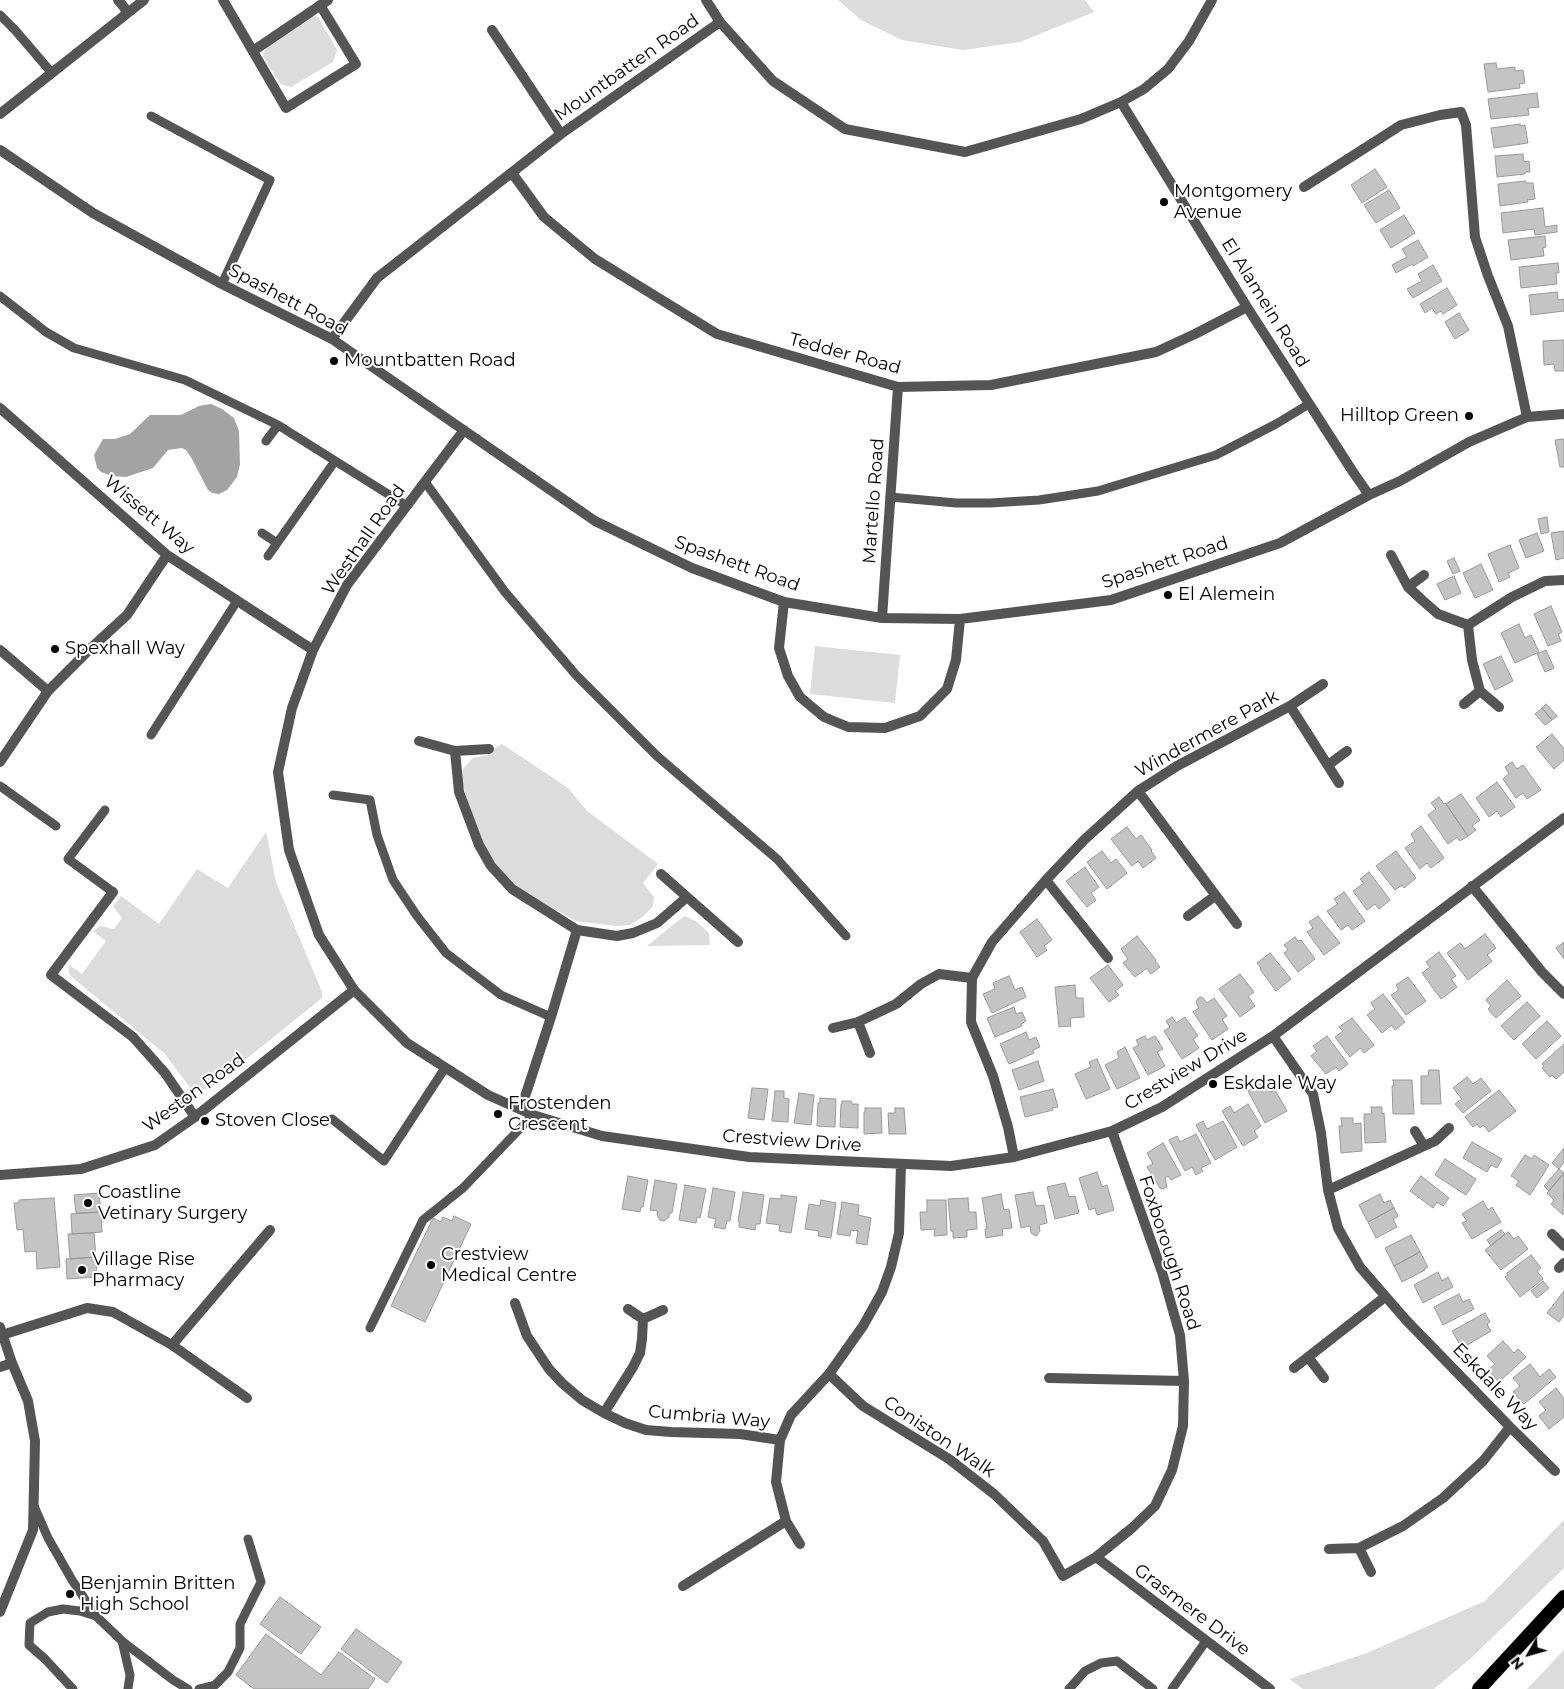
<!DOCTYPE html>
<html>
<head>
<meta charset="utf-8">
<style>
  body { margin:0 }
  #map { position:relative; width:1564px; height:1689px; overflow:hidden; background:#fff; font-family:Montserrat,sans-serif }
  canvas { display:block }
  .north { position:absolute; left:1504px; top:1629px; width:50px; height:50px; -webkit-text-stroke:4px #fff; paint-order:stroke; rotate:232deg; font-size:14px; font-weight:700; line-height:20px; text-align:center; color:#000 }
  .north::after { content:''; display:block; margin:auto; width:18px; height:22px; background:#000; clip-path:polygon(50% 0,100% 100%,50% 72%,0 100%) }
</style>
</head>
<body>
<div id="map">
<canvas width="1564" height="1689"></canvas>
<div class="north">N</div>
</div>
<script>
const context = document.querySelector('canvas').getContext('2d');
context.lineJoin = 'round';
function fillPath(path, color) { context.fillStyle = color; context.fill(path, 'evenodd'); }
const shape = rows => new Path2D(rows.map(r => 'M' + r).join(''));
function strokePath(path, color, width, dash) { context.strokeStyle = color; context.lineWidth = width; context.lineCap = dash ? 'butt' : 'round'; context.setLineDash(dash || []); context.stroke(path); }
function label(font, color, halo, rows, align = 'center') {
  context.font = font + ' Montserrat,sans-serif'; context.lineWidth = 4; context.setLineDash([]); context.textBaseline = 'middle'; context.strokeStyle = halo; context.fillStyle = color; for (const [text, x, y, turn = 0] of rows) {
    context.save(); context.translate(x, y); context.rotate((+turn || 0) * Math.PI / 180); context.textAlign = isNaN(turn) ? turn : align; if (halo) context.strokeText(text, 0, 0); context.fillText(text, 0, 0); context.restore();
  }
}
fillPath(shape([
  [838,0,1085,0,1094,12,1020,42,963,50,902,40,861,20],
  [311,16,318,17,337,50,333,62,291,87,280,84,263,56,267,45],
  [815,646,900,655,895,703,810,694],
  [502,744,568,788,587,811,658,864,643,883,654,897,653,906,645,915,630,925,616,926,576,921,523,892,509,881,494,864,483,842,469,808,462,781,463,769,473,758,492,754,495,748],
  [266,832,276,882,322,992,322,998,230,1072,205,1089,195,1092,191,1089,165,1054,73,978,69,973,69,965,82,974,106,941,93,931,100,926,114,929,122,918,113,906,121,896,159,924,197,869,228,888],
  [685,916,697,922,709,933,710,945,647,946,675,923],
  [1564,1520,1564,1568,1470,1659,1434,1689,1303,1689,1289,1679,1367,1653,1485,1601],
  [1564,1649,1564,1689,1527,1689,1563,1651]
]), '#dcdcdc');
fillPath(shape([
  [211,404,222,409,234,418,239,431,240,464,237,477,227,490,219,494,212,493,208,490,192,459,186,450,182,448,168,450,153,468,126,477,112,476,101,472,97,468,94,455,103,439,115,439,130,434,150,415,181,415,199,406]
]), '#a3a3a3');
const building = shape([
  [1496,63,1497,69,1515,67,1515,71,1523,70,1525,83,1519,84,1520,88,1488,92,1484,64,1496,63],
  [1537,93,1539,107,1528,108,1529,115,1491,119,1488,99,1537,93],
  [1520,124,1520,126,1525,125,1528,143,1494,148,1491,128,1520,124],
  [1523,154,1524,162,1529,161,1530,172,1525,172,1525,174,1497,177,1495,156,1523,154],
  [1375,169,1387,187,1362,203,1351,185,1375,169],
  [1525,181,1526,183,1533,183,1535,199,1527,200,1528,202,1500,206,1498,184,1525,181],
  [1389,190,1400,208,1376,223,1364,205,1389,190],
  [1543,208,1545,227,1557,225,1557,232,1535,235,1534,229,1503,233,1501,213,1543,208],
  [1404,215,1415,233,1391,248,1380,230,1404,215],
  [1545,236,1546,247,1543,248,1544,256,1511,260,1508,240,1545,236],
  [1418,240,1428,257,1413,266,1412,264,1396,273,1392,265,1407,257,1402,249,1418,240],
  [1558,263,1559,273,1556,273,1557,284,1521,288,1519,267,1558,263],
  [1433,265,1442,281,1413,298,1407,289,1422,281,1418,274,1433,265],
  [1447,288,1457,305,1443,314,1441,311,1436,314,1432,308,1425,313,1420,304,1447,288],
  [1557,292,1558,300,1564,299,1564,311,1531,315,1529,295,1557,292],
  [1459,313,1469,330,1455,339,1445,322,1459,313],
  [1564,340,1564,371,1555,371,1554,364,1544,365,1543,341,1564,340],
  [1564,439,1564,467,1560,467,1555,440,1564,439],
  [1547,517,1549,532,1541,534,1538,519,1547,517],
  [1564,531,1564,558,1556,560,1551,533,1564,531],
  [1537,533,1544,551,1526,558,1519,540,1537,533],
  [1510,545,1519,568,1508,573,1510,577,1499,582,1488,554,1510,545],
  [1454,558,1460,571,1453,574,1447,561,1454,558],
  [1481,564,1493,590,1475,598,1463,573,1481,564],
  [1454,576,1461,593,1445,600,1437,584,1454,576],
  [1551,606,1562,632,1558,634,1561,641,1548,646,1534,614,1551,606],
  [1519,624,1525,638,1531,635,1539,652,1515,663,1501,633,1519,624],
  [1546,650,1554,668,1545,672,1537,654,1546,650],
  [1501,656,1513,681,1495,690,1483,664,1501,656],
  [1546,704,1557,716,1552,720,1542,708,1546,704],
  [1542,708,1552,720,1545,725,1535,714,1542,708],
  [1552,734,1564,749,1564,760,1554,769,1536,747,1552,734],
  [1512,762,1517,769,1523,765,1541,790,1527,799,1523,793,1516,798,1503,779,1509,774,1505,767,1512,762],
  [1497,782,1515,807,1501,817,1497,811,1489,817,1476,798,1497,782],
  [1461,794,1480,820,1472,826,1476,830,1468,836,1446,804,1461,794],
  [1439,797,1444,804,1445,803,1446,804,1468,836,1460,841,1457,837,1448,844,1428,815,1436,809,1431,803,1439,797],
  [1421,826,1444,858,1431,868,1427,863,1420,869,1405,848,1415,841,1411,834,1421,826],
  [1127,827,1136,839,1141,835,1152,850,1151,851,1156,858,1143,868,1138,861,1132,866,1111,839,1127,827],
  [1102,851,1111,863,1116,859,1127,873,1107,889,1087,862,1102,851],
  [1396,851,1416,878,1404,888,1402,885,1395,890,1376,866,1396,851],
  [1085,867,1099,887,1091,893,1096,900,1087,907,1066,881,1085,867],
  [1369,872,1390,900,1379,909,1375,904,1367,910,1353,891,1364,883,1360,879,1369,872],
  [1344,892,1365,921,1352,930,1348,925,1341,930,1327,911,1338,904,1334,899,1344,892],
  [1318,916,1340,943,1324,955,1307,932,1313,928,1309,922,1318,916],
  [1037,919,1052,940,1044,946,1047,950,1037,957,1020,932,1037,919],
  [1485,934,1496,948,1487,955,1492,961,1468,980,1447,953,1460,943,1465,949,1485,934],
  [1137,936,1156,960,1155,961,1160,967,1151,974,1147,968,1135,977,1123,963,1128,959,1121,949,1137,936],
  [1295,937,1298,941,1301,940,1315,959,1298,972,1284,953,1288,950,1284,945,1295,937],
  [1564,942,1564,959,1556,948,1564,942],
  [1439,952,1456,976,1451,979,1457,987,1441,999,1422,973,1430,967,1426,962,1439,952],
  [1270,953,1291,979,1276,991,1260,969,1261,968,1257,963,1270,953],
  [1108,965,1123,985,1115,991,1119,995,1109,1002,1090,978,1108,965],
  [1240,974,1254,992,1248,996,1255,1006,1240,1017,1219,989,1240,974],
  [1009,976,1015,990,1022,987,1026,997,992,1013,983,994,995,989,993,983,1009,976],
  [1408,977,1426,1001,1406,1015,1391,995,1399,990,1396,985,1408,977],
  [1507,980,1521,996,1496,1018,1488,1009,1491,1006,1486,1000,1507,980],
  [1075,985,1076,998,1083,998,1084,1017,1070,1018,1071,1026,1059,1027,1055,987,1075,985],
  [1383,994,1405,1022,1395,1030,1392,1025,1382,1033,1367,1015,1375,1009,1371,1003,1383,994],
  [1200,997,1203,998,1207,1003,1214,998,1227,1016,1222,1019,1228,1029,1212,1040,1193,1012,1199,1008,1196,1003,1197,1000,1200,997],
  [1527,1002,1540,1016,1514,1040,1501,1026,1527,1002],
  [1014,1007,1016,1014,1022,1012,1026,1021,1021,1024,1022,1026,995,1037,987,1018,1014,1007],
  [1172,1017,1176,1023,1185,1017,1198,1036,1193,1039,1199,1048,1182,1059,1164,1031,1170,1027,1166,1021,1172,1017],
  [1352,1018,1374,1045,1364,1053,1360,1048,1350,1057,1335,1037,1343,1031,1339,1027,1352,1018],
  [1547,1021,1561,1036,1536,1059,1522,1044,1547,1021],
  [1026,1032,1029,1040,1036,1037,1040,1047,1033,1050,1034,1053,1009,1064,1000,1044,1026,1032],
  [1145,1036,1147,1040,1155,1036,1163,1049,1157,1052,1165,1066,1148,1075,1133,1048,1139,1045,1136,1040,1145,1036],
  [1327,1036,1348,1064,1339,1071,1336,1067,1326,1074,1311,1056,1317,1051,1313,1046,1327,1036],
  [1564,1044,1564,1072,1556,1079,1552,1075,1550,1077,1542,1068,1544,1066,1542,1064,1564,1044],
  [1125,1047,1140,1078,1117,1089,1105,1065,1119,1058,1117,1052,1125,1047],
  [1097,1059,1110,1089,1086,1099,1075,1074,1091,1067,1089,1062,1097,1059],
  [1038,1061,1044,1081,1019,1090,1012,1070,1038,1061],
  [1429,1070,1439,1070,1441,1104,1421,1104,1421,1076,1428,1076,1429,1070],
  [1467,1077,1473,1084,1481,1078,1491,1091,1463,1113,1455,1104,1462,1099,1453,1088,1467,1077],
  [1393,1080,1412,1080,1414,1114,1393,1114,1392,1086,1394,1086,1393,1080],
  [1265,1082,1270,1092,1275,1090,1287,1111,1265,1123,1248,1091,1265,1082],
  [752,1088,768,1089,764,1120,748,1118,752,1088],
  [1053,1089,1058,1107,1052,1108,1053,1110,1025,1117,1020,1097,1053,1089],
  [1499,1090,1516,1111,1489,1132,1483,1125,1480,1128,1477,1124,1473,1127,1465,1117,1499,1090],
  [775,1091,784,1091,784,1098,789,1099,788,1122,772,1121,775,1091],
  [799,1093,814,1095,811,1125,794,1123,799,1093],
  [820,1098,836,1099,835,1127,817,1126,818,1103,820,1103,820,1098],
  [842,1101,851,1101,852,1104,858,1104,858,1128,840,1127,841,1104,842,1104,842,1101],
  [1248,1104,1261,1126,1254,1131,1258,1137,1243,1146,1222,1111,1230,1106,1234,1113,1248,1104],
  [1371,1107,1382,1107,1382,1114,1384,1113,1386,1142,1365,1143,1364,1114,1372,1114,1371,1107],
  [865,1108,881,1108,882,1133,864,1134,864,1112,865,1112,865,1108],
  [895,1108,904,1108,906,1134,889,1134,888,1113,895,1113,895,1108],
  [1341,1118,1353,1118,1353,1124,1361,1123,1362,1151,1341,1153,1339,1126,1342,1126,1341,1118],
  [1203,1121,1207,1129,1223,1121,1237,1147,1215,1160,1196,1125,1203,1121],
  [1196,1134,1211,1163,1201,1168,1203,1171,1196,1175,1192,1167,1185,1171,1169,1140,1177,1136,1180,1142,1196,1134],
  [1472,1142,1502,1159,1497,1168,1491,1165,1487,1172,1463,1158,1472,1142],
  [1163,1143,1181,1175,1171,1180,1168,1176,1165,1178,1167,1187,1163,1189,1160,1188,1147,1167,1153,1164,1147,1153,1163,1143],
  [1564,1148,1564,1162,1559,1169,1552,1163,1564,1148],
  [1525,1155,1532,1159,1534,1155,1549,1165,1530,1195,1516,1185,1519,1181,1511,1176,1525,1155],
  [1445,1159,1476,1179,1466,1195,1435,1175,1445,1159],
  [1559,1169,1564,1173,1549,1191,1544,1186,1559,1169],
  [1097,1172,1102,1187,1107,1185,1114,1210,1097,1215,1095,1208,1089,1210,1079,1178,1097,1172],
  [1563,1174,1564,1175,1563,1215,1551,1204,1554,1200,1547,1193,1563,1174],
  [628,1176,648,1180,643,1207,641,1207,640,1212,622,1209,628,1176],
  [1421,1176,1449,1198,1443,1206,1437,1202,1433,1208,1410,1191,1421,1176],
  [655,1180,677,1184,672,1213,669,1213,669,1217,664,1221,660,1220,657,1215,658,1211,650,1210,655,1180],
  [1065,1183,1069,1197,1075,1196,1079,1213,1055,1219,1047,1187,1065,1183],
  [685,1185,706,1189,700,1218,697,1217,696,1223,679,1220,685,1185],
  [713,1188,735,1192,730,1221,727,1221,725,1229,714,1227,716,1219,708,1217,713,1188],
  [743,1192,764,1195,760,1224,756,1224,755,1230,739,1227,739,1221,738,1221,743,1192],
  [1033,1192,1036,1206,1044,1205,1047,1223,1039,1225,1040,1231,1036,1236,1031,1233,1030,1226,1021,1228,1015,1195,1033,1192],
  [99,1193,101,1212,76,1213,74,1195,99,1193],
  [1001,1194,1004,1210,1009,1209,1012,1228,1002,1229,1003,1235,986,1238,985,1229,987,1229,982,1198,1001,1194],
  [1380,1194,1384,1203,1390,1200,1394,1208,1368,1222,1359,1205,1380,1194],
  [781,1195,797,1197,791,1233,779,1231,780,1225,766,1223,770,1198,781,1199,781,1195],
  [54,1198,60,1267,37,1269,36,1251,25,1252,23,1229,17,1230,14,1203,19,1203,19,1200,54,1198],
  [968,1198,969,1212,976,1212,977,1229,967,1230,967,1237,953,1238,953,1231,951,1231,948,1199,968,1198],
  [821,1200,836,1203,831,1238,818,1236,819,1231,805,1229,809,1204,820,1206,821,1200],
  [927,1200,946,1200,947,1235,934,1236,935,1229,921,1230,920,1212,927,1212,927,1200],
  [1483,1201,1488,1210,1492,1207,1501,1222,1472,1239,1462,1223,1467,1221,1462,1214,1483,1201],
  [842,1202,859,1205,858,1215,871,1218,867,1245,856,1243,858,1231,851,1230,850,1236,837,1234,842,1202],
  [1394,1208,1398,1216,1393,1219,1397,1227,1376,1238,1368,1222,1394,1208],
  [101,1212,102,1232,72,1234,71,1214,101,1212],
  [454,1216,471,1224,425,1322,391,1306,433,1218,441,1222,443,1217,452,1221,454,1216],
  [1501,1230,1505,1234,1491,1246,1487,1240,1501,1230],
  [1508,1232,1514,1239,1518,1236,1528,1249,1501,1270,1485,1250,1508,1232],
  [94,1233,96,1257,70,1259,68,1234,94,1233],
  [1411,1235,1420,1252,1394,1266,1385,1248,1411,1235],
  [1420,1252,1428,1267,1424,1269,1425,1270,1402,1282,1394,1266,1420,1252],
  [1531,1255,1541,1268,1537,1271,1543,1279,1520,1297,1505,1277,1508,1275,1507,1273,1531,1255],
  [96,1257,97,1277,67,1279,66,1259,96,1257],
  [1438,1272,1442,1281,1448,1277,1453,1287,1423,1303,1414,1285,1438,1272],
  [1543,1281,1549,1288,1537,1298,1531,1291,1543,1281],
  [1564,1291,1564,1315,1559,1322,1547,1313,1564,1291],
  [1459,1294,1463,1302,1469,1299,1474,1309,1443,1325,1434,1307,1459,1294],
  [1485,1313,1490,1322,1487,1324,1491,1331,1462,1348,1452,1331,1485,1313],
  [1503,1341,1514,1353,1518,1349,1526,1357,1499,1382,1488,1370,1495,1364,1487,1356,1503,1341],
  [1530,1364,1540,1377,1549,1369,1556,1377,1524,1404,1513,1392,1520,1386,1513,1378,1530,1364],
  [1556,1388,1564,1399,1564,1417,1549,1429,1539,1416,1546,1410,1539,1402,1556,1388],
  [280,1597,321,1627,301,1654,260,1624,280,1597],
  [356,1629,402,1662,387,1683,341,1649,356,1629],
  [266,1634,321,1675,339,1652,375,1679,368,1689,254,1689,236,1675,266,1634]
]);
fillPath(building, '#c4c4c4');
strokePath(building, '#999', 1);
const trunk = shape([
  [1479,1689,1564,1597]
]);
strokePath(trunk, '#dbdbdb', 15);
strokePath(shape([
  [0,15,15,30,51,72],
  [151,116,270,180,222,284],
  [0,296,46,332,74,348,185,380,278,425,407,506],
  [266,441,278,425],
  [425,482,505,592,576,675,657,756,777,859,846,936],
  [890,497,956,503,990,503,1039,500,1098,491,1216,455,1276,424,1309,404],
  [262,533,277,543],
  [268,556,335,461],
  [151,735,237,601],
  [0,786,56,826],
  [333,795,370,800,377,835,393,880,417,916,446,953,501,995,551,1017],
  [105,810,68,859,113,892],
  [332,1119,384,1161,445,1068],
  [370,1328,423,1220,463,1188,533,1115],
  [34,1506,48,1538,72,1580,96,1616,122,1641,173,1680,188,1689],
  [122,1641,130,1675,128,1689],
  [73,1689,45,1659,29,1645,30,1623,48,1612,63,1609,80,1611,96,1616],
  [199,1689,215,1685,228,1672,240,1648,240,1624,261,1582,248,1539],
  [1069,1689,1085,1671,1101,1663,1117,1661,1153,1689],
  [1172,1689,1206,1641]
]), '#555', 9);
strokePath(shape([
  [118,0,128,12],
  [223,0,286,108,356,64,320,5],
  [706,0,720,22,773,81,845,129,965,152,1081,119,1121,102,1144,89,1168,69,1189,41,1212,0],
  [492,30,561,134],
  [253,51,328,0],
  [1121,102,1247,307,1353,472,1369,495],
  [0,114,144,0],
  [0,150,93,213,222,284,332,339,595,521,692,568,784,602,882,618,960,619,1111,600,1280,543,1369,495,1400,481,1469,442,1527,417,1564,414],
  [512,173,544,217,595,259,717,334,898,387,991,385,1156,352,1195,334,1247,307],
  [1304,187,1401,125,1440,115,1461,112,1466,125,1475,237,1488,276,1508,326,1527,417],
  [332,339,377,278,561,134,720,22],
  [0,408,167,555,313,650],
  [464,430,347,585,313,650,292,708,278,772,289,850,319,935,354,990,407,1043,488,1095,533,1115,602,1136,749,1157,951,1166,1014,1157,1112,1131,1162,1107,1273,1036,1564,818],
  [1391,555,1408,587,1422,600,1438,614,1468,625,1472,660,1480,691,1499,707],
  [1408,587,1424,575],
  [784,602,779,648,788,676,800,697,824,717,848,727,885,728,920,716,947,689,956,660,960,619],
  [882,618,898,387],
  [1468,625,1512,597,1545,581,1564,580],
  [0,650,48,691],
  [1464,704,1480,691],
  [1290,706,1339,783],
  [419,741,455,751,459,792,479,845,491,866,512,889,577,930,617,936,633,933,657,923,687,897,738,942],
  [455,751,489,749],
  [0,762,48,691,91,648,127,615,167,555],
  [1328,765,1347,751],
  [1138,791,1237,924],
  [661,874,687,897],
  [1046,880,1108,958],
  [1472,886,1542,972,1564,994],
  [113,892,51,975,133,1037,165,1073,195,1117],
  [1188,916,1215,896],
  [858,1022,870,1053],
  [833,1028,858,1022,896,1004,921,984,939,974,972,978],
  [1273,1036,1313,1094,1321,1133,1328,1190,1338,1228,1360,1267,1406,1320,1510,1427,1555,1471],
  [521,1109,551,1017,577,930],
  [1415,1131,1424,1146],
  [1014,1157,1008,1127,993,1076,971,1022,972,978,992,942,1046,880,1084,840,1138,791,1177,766,1290,706,1323,684],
  [0,1175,81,1169,155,1145,195,1117,354,990],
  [1328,1190,1435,1141,1449,1128],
  [1552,1234,1564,1246],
  [1559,1268,1564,1263],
  [515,1303,527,1336,549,1369,562,1383,582,1400,604,1413,625,1423,646,1430,671,1432,740,1434,780,1440],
  [628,1309,643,1319],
  [643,1319,663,1310],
  [0,1327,12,1363,28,1401,35,1441,33,1530,0,1612],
  [2,1335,87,1308,113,1312,172,1345,247,1398],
  [172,1345,270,1230],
  [1308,1357,1324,1378],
  [0,1367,12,1363],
  [1294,1368,1385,1297],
  [829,1374,863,1406,949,1459,994,1494,1043,1541,1063,1576,1096,1557,1132,1528,1155,1506,1172,1470,1183,1426,1184,1381,1180,1335,1162,1272,1112,1131],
  [1049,1378,1184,1381],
  [604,1413,633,1367,640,1353,642,1339,643,1319],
  [800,1544,786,1521,776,1482,780,1440,791,1415,829,1374,863,1326,882,1292,891,1267,899,1233,901,1164],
  [1359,1548,1371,1572],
  [1329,1549,1359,1548,1403,1526,1443,1498,1483,1461,1510,1427],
  [1096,1557,1270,1689],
  [683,1586,786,1521]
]), '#555', 10);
strokePath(trunk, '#000', 14);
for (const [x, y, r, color] of [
  [1164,202,5,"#000"],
  [334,361,5,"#000"],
  [1469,416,5,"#000"],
  [1168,595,5,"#000"],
  [55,649,5,"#000"],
  [1213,1084,5,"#000"],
  [498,1114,5,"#000"],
  [205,1121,5,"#000"],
  [88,1203,5,"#000"],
  [431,1265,5,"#000"],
  [82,1270,5,"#000"],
  [70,1594,5,"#000"]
]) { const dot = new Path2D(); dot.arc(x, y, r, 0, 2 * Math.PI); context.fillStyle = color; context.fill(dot); strokePath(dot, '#fff', 2); }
label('18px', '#000', '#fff', [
  ["Mountbatten Road",627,68,-35],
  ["Spashett Road",288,300,28],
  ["El Alamein Road",1265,303,58],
  ["Tedder Road",845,354,15],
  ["Martello Road",874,501,-86],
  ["Wissett Way",149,515,40],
  ["Westhall Road",364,540,-55],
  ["Spashett Road",1165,563,-18],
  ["Spashett Road",737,564,20],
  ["Windermere Park",1207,734,-29],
  ["Crestview Drive",1186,1070,-31],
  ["Weston Road",194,1093,-36],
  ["Crestview Drive",792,1141,4],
  ["Foxborough Road",1169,1253,72],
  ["Eskdale Way",1495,1387,46],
  ["Cumbria Way",709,1417,5],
  ["Coniston Walk",939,1437,34],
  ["Grasmere Drive",1192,1610,37]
]);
label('18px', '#000', '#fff', [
  ["Montgomery",1174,192],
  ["Avenue",1174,213],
  ["Mountbatten Road",344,361],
  ["Hilltop Green",1459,416,"right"],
  ["El Alemein",1178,595],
  ["Spexhall Way",65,649],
  ["Eskdale Way",1223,1084],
  ["Frostenden",508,1104],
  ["Crescent",508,1125],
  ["Stoven Close",215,1121],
  ["Coastline",98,1193],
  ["Vetinary Surgery",98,1214],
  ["Crestview",441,1255],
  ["Medical Centre",441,1276],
  ["Village Rise",92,1260],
  ["Pharmacy",92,1281],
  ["Benjamin Britten",80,1584],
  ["High School",80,1605]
], 'left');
</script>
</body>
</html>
